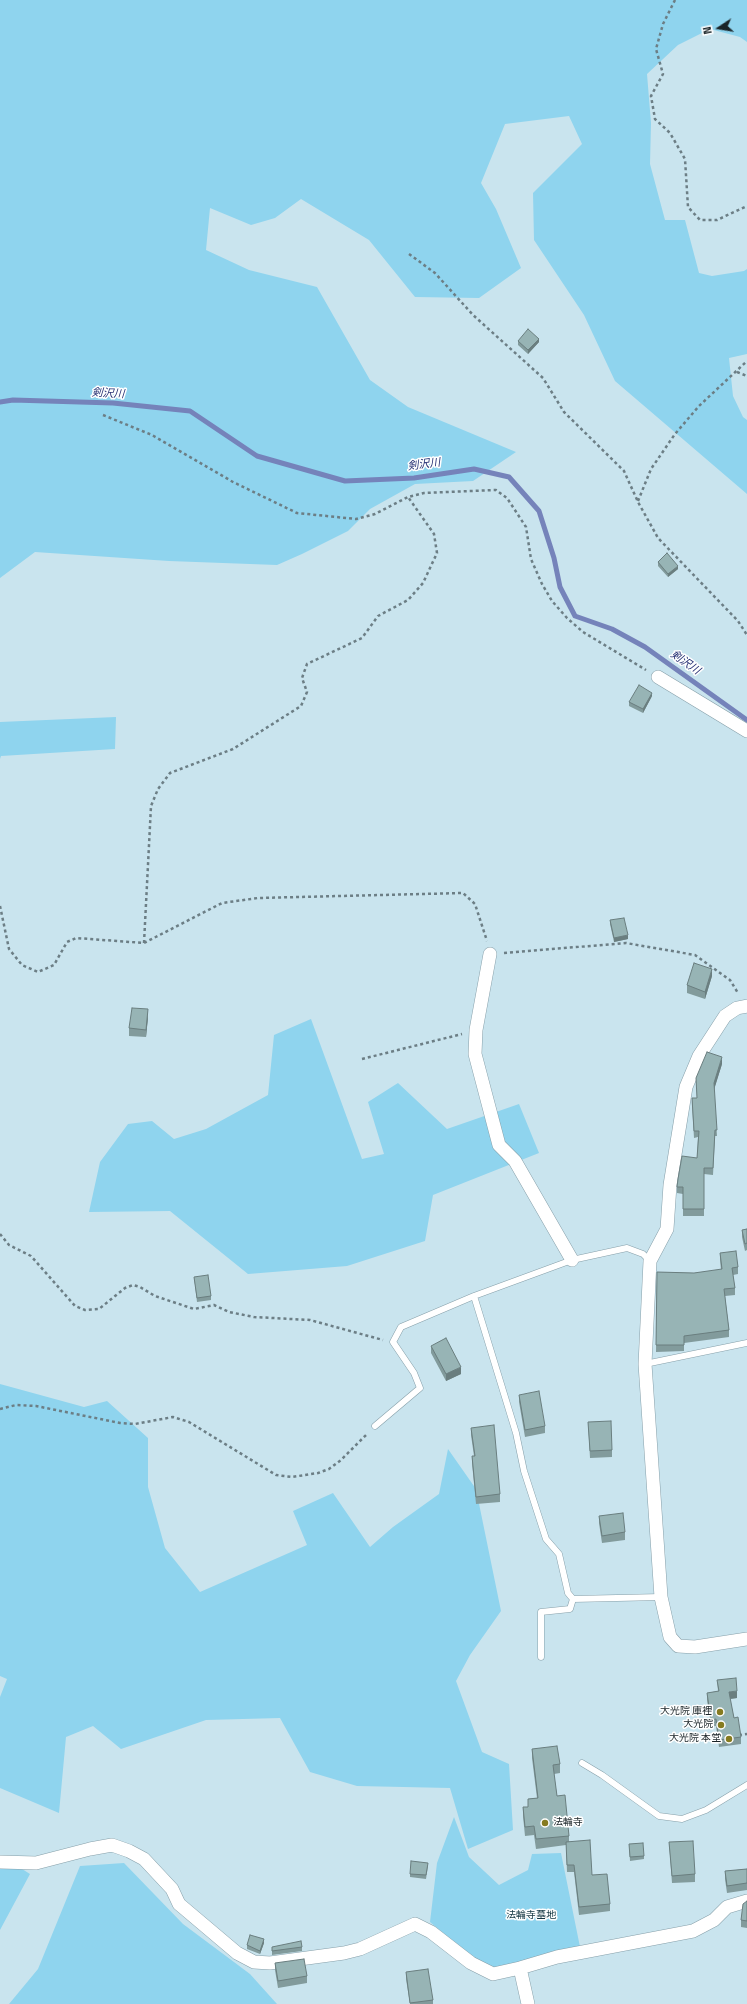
<!DOCTYPE html>
<html>
<head>
<meta charset="utf-8">
<style>
  body { margin:0 }
  #map { position:relative; width:747px; height:2004px; overflow:hidden; background:#c9e4ee; font-family:"Titillium Web",sans-serif }
  canvas { display:block }
  .north { position:absolute; left:699px; top:8px; width:40px; height:40px; -webkit-text-stroke:3px #fff; paint-order:stroke; rotate:258deg; font-size:11px; font-weight:700; line-height:16px; text-align:center; color:#1a2428 }
  .north::after { content:''; display:block; margin:auto; width:14px; height:18px; background:#1a2428; clip-path:polygon(50% 0,100% 100%,50% 72%,0 100%) }
</style>
</head>
<body>
<div id="map">
<canvas width="747" height="2004"></canvas>
<div class="north">N</div>
</div>
<script>
const context = document.querySelector('canvas').getContext('2d');
context.lineJoin = 'round';
function fillPath(path, color) { context.fillStyle = color; context.fill(path, 'evenodd'); }
const shape = rows => new Path2D(rows.map(r => 'M' + r).join(''));
function strokePath(path, color, width, dash) { context.strokeStyle = color; context.lineWidth = width; context.lineCap = dash ? 'butt' : 'round'; context.setLineDash(dash || []); context.stroke(path); }
function label(font, color, halo, rows, align = 'center') {
  context.font = font + ' "Titillium Web","Noto Sans JP",sans-serif'; context.lineWidth = 3; context.setLineDash([]); context.textBaseline = 'middle'; context.strokeStyle = halo; context.fillStyle = color; for (const [text, x, y, turn = 0] of rows) {
    context.save(); context.translate(x, y); context.rotate((+turn || 0) * Math.PI / 180); context.textAlign = isNaN(turn) ? turn : align; if (halo) context.strokeText(text, 0, 0); context.fillText(text, 0, 0); context.restore();
  }
}
fillPath(shape([
  [0,0,747,0,747,42,740,37,710,29,678,45,647,74,651,123,650,164,665,220,685,220,699,273,712,276,744,271,747,269,747,354,729,358,733,396,743,417,747,420,747,494,615,381,584,315,534,240,533,193,582,144,569,116,505,124,481,183,496,209,521,268,479,298,415,297,369,240,301,199,275,218,251,225,210,208,206,250,249,270,317,287,370,380,408,407,516,452,473,481,415,484,370,509,348,531,302,554,277,565,169,561,35,552,0,578],
  [116,717,115,749,1,756,0,759,0,722],
  [311,1019,362,1159,384,1154,368,1102,398,1083,447,1129,519,1104,539,1153,433,1195,425,1241,347,1266,248,1274,170,1211,89,1212,100,1162,128,1124,152,1121,174,1139,206,1129,268,1095,274,1035],
  [0,1384,84,1407,107,1401,148,1438,148,1487,165,1548,200,1592,307,1545,293,1511,333,1493,370,1547,393,1527,439,1494,448,1449,476,1489,501,1611,470,1655,456,1681,482,1752,509,1764,513,1830,468,1849,450,1788,357,1786,310,1772,280,1718,206,1720,121,1749,93,1726,66,1737,59,1813,0,1788,0,1697,7,1679,0,1676],
  [454,1817,469,1857,499,1885,528,1870,532,1854,561,1853,580,1947,493,1969,473,1958,430,1922,437,1863],
  [0,1855,30,1874,0,1930],
  [124,1863,183,1924,250,1974,277,2004,9,2004,38,1969,80,1866]
]), '#8fd4ee');
strokePath(shape([
  [0,402,13,400,113,403,190,411,257,456,345,481,414,478,474,469,509,477,539,511,554,558,560,587,575,616,612,629,645,647,747,720]
]), '#7583ba', 5);
const lane = shape([
  [474,1296,516,1433,524,1471,546,1539,559,1554,568,1593,573,1599,661,1597],
  [645,1364,747,1343],
  [375,1426,420,1388,414,1373,393,1342,401,1327,474,1296,572,1260,627,1248,643,1254,650,1261],
  [541,1657,541,1612,570,1609,573,1599],
  [582,1763,602,1775,659,1816,682,1819,706,1810,747,1785]
]);
const street = shape([
  [658,677,747,731],
  [490,954,476,1030,475,1054,499,1145,515,1161,572,1260],
  [747,1006,737,1008,725,1016,699,1056,686,1087,670,1185,667,1229,650,1261,645,1364,661,1597,670,1637,678,1646,695,1647,747,1639],
  [0,1862,36,1863,90,1849,112,1845,129,1851,144,1859,172,1889,179,1904,237,1953,254,1962,270,1963,344,1953,360,1949,415,1924,431,1932,471,1963,493,1974,520,1968,557,1957,693,1931,714,1920,727,1907,747,1901],
  [520,1968,528,2004]
]);
strokePath(lane, '#869fa9', 7);
strokePath(street, '#869fa9', 14);
strokePath(shape([
  [675,0,663,24,656,49,663,74,651,96,655,119,670,133,685,159,688,207,700,220,717,220,747,206],
  [409,254,435,273,473,315,543,378,564,412,624,471,638,502,658,538,738,621,747,635],
  [737,372,747,376],
  [103,415,152,435,233,482,297,513,356,519,375,514,408,497,424,493,496,490,507,498,526,527,531,559,542,584,552,601,567,618,583,632,646,670],
  [638,501,651,469,675,434,699,406,747,361],
  [0,906,9,949,22,965,38,972,54,965,67,942,76,938,144,943,222,903,258,898,463,893,475,904,487,941],
  [144,943,151,806,158,789,170,773,233,749,301,706,307,692,302,678,307,664,362,638,378,616,408,600,423,583,437,553,434,534,408,497],
  [504,953,626,943,695,955,730,980,738,993],
  [362,1059,462,1034],
  [0,1234,9,1245,31,1256,75,1306,85,1310,99,1309,125,1288,133,1285,140,1287,155,1296,194,1309,214,1305,229,1312,254,1317,310,1320,383,1340],
  [0,1409,16,1405,36,1406,120,1423,135,1424,173,1417,189,1422,276,1475,292,1477,318,1473,329,1469,341,1460,368,1433],
  [739,1735,747,1734]
]), '#6c7e85', 2.5, [3, 3]);
strokePath(lane, '#fff', 6);
strokePath(street, '#fff', 13);
fillPath(shape([
  [518,341,539,342,528,354,518,345],
  [658,562,678,569,668,577,658,566],
  [652,696,643,713,629,706,629,702],
  [610,920,628,939,614,942,610,924],
  [712,976,705,999,687,993,687,985],
  [148,1017,146,1037,129,1036,129,1028],
  [722,1064,714,1089,717,1136,715,1136,713,1175,704,1174,704,1216,683,1216,683,1194,677,1193,677,1187,697,1158,698,1137,694,1138,692,1104,692,1098,697,1098,696,1078],
  [747,1229,747,1250,745,1251,742,1237,742,1230],
  [720,1253,738,1267,738,1274,733,1275,735,1288,735,1295,725,1296,729,1330,729,1337,684,1343,684,1351,656,1352,657,1272,694,1273,721,1270,720,1259],
  [194,1277,211,1296,211,1300,197,1302],
  [431,1346,461,1374,446,1381,431,1353],
  [519,1395,545,1426,545,1433,525,1437,519,1402],
  [588,1422,612,1450,612,1457,590,1458],
  [471,1428,500,1494,500,1502,476,1504,472,1463,472,1456,474,1456,471,1435],
  [599,1516,625,1532,625,1540,602,1543,599,1523],
  [717,1680,737,1698,730,1699,734,1718,741,1737,741,1744,719,1747,716,1726,711,1727,707,1700,707,1693,718,1691],
  [532,1749,560,1764,560,1773,554,1774,557,1796,569,1836,569,1841,592,1875,610,1904,610,1911,579,1915,574,1872,567,1872,566,1845,536,1849,534,1835,525,1836,523,1816,523,1807,528,1807,528,1799,537,1798,532,1758],
  [669,1842,695,1874,695,1882,672,1883],
  [629,1844,644,1856,644,1859,630,1861],
  [428,1866,426,1879,410,1877,410,1874],
  [747,1869,747,1890,727,1893,725,1879,725,1871],
  [747,1901,747,1928,741,1927,741,1920],
  [264,1943,260,1954,247,1949,247,1945],
  [272,1947,302,1947,302,1951,272,1955],
  [275,1963,307,1976,307,1983,278,1988,275,1970],
  [406,1972,433,2000,433,2004,410,2004,406,1979]
]), '#829b9c');
fillPath(shape([
  [539,339,539,342,528,354,528,350],
  [678,566,678,569,668,577,668,574],
  [652,693,652,696,643,713,643,709],
  [628,935,628,939,614,942,614,938],
  [712,969,712,976,705,999,705,992],
  [148,1009,148,1017,146,1037,146,1030],
  [722,1057,722,1064,714,1090,714,1083],
  [461,1367,461,1374,446,1381,446,1374],
  [737,1691,737,1698,729,1699,729,1692],
  [264,1939,264,1943,260,1954,260,1951]
]), '#6a7e7f');
const building = shape([
  [528,329,539,339,528,350,518,341,528,329],
  [667,553,678,566,668,574,658,562,667,553],
  [639,685,652,693,643,709,629,702,639,685],
  [624,918,628,935,614,938,610,920,624,918],
  [694,963,712,969,705,992,687,985,694,963],
  [132,1008,148,1009,146,1030,129,1028,132,1008],
  [707,1052,722,1057,714,1083,717,1130,715,1130,713,1168,704,1168,704,1209,683,1209,683,1187,677,1187,678,1179,682,1156,697,1158,699,1131,694,1131,692,1098,697,1098,696,1078,707,1052],
  [747,1229,747,1243,745,1244,742,1230,747,1229],
  [736,1251,738,1267,732,1268,735,1288,724,1289,729,1330,684,1336,684,1345,656,1345,657,1272,694,1273,722,1269,720,1253,736,1251],
  [208,1275,211,1296,197,1298,194,1277,208,1275],
  [446,1338,461,1367,446,1374,431,1346,446,1338],
  [539,1391,545,1426,525,1430,519,1395,539,1391],
  [611,1421,612,1450,590,1451,588,1422,611,1421],
  [494,1425,500,1494,476,1497,472,1456,475,1456,471,1428,494,1425],
  [623,1513,625,1532,602,1536,599,1516,623,1513],
  [736,1678,737,1691,729,1692,734,1718,738,1717,741,1737,719,1740,716,1719,711,1720,707,1693,719,1691,717,1680,736,1678],
  [557,1746,560,1764,553,1765,557,1796,565,1795,569,1836,536,1839,534,1826,525,1827,523,1807,528,1807,528,1799,538,1798,532,1749,557,1746],
  [590,1840,592,1875,607,1874,610,1904,579,1907,574,1865,567,1865,566,1842,590,1840],
  [693,1841,695,1874,672,1876,669,1842,693,1841],
  [643,1843,644,1856,630,1857,629,1844,643,1843],
  [411,1861,428,1863,426,1875,410,1874,411,1861],
  [747,1869,747,1883,727,1886,725,1871,747,1869],
  [747,1901,747,1921,741,1920,743,1904,747,1901],
  [250,1935,264,1939,260,1951,247,1945,250,1935],
  [301,1941,302,1947,272,1951,272,1947,301,1941],
  [304,1959,307,1976,278,1981,275,1963,304,1959],
  [428,1969,433,2000,410,2003,406,1972,428,1969]
]);
fillPath(building, '#97b4b5');
strokePath(building, '#6a7e7f', 1);
for (const [x, y, r, color] of [
  [720,1712,4,"#867b20"],
  [721,1725,4,"#867b20"],
  [729,1739,4,"#867b20"],
  [545,1823,4,"#867b20"]
]) { const dot = new Path2D(); dot.arc(x, y, r, 0, 2 * Math.PI); context.fillStyle = color; context.fill(dot); strokePath(dot, '#fff', 1.5); }
label('10px', '#1a2428', '#fff', [
  ["大光院 庫裡",712,1712],
  ["大光院",713,1725],
  ["大光院 本堂",721,1739],
  ["法輪寺",553,1823,"left"]
], 'right');
label('10px', '#123541', '#fff', [
  ["法輪寺墓地",531,1916]
]);
label('italic 11px', '#273174', '#fff', [
  ["剣沢川",108,394,3],
  ["剣沢川",424,465,-7],
  ["剣沢川",685,663,35]
]);
</script>
</body>
</html>
